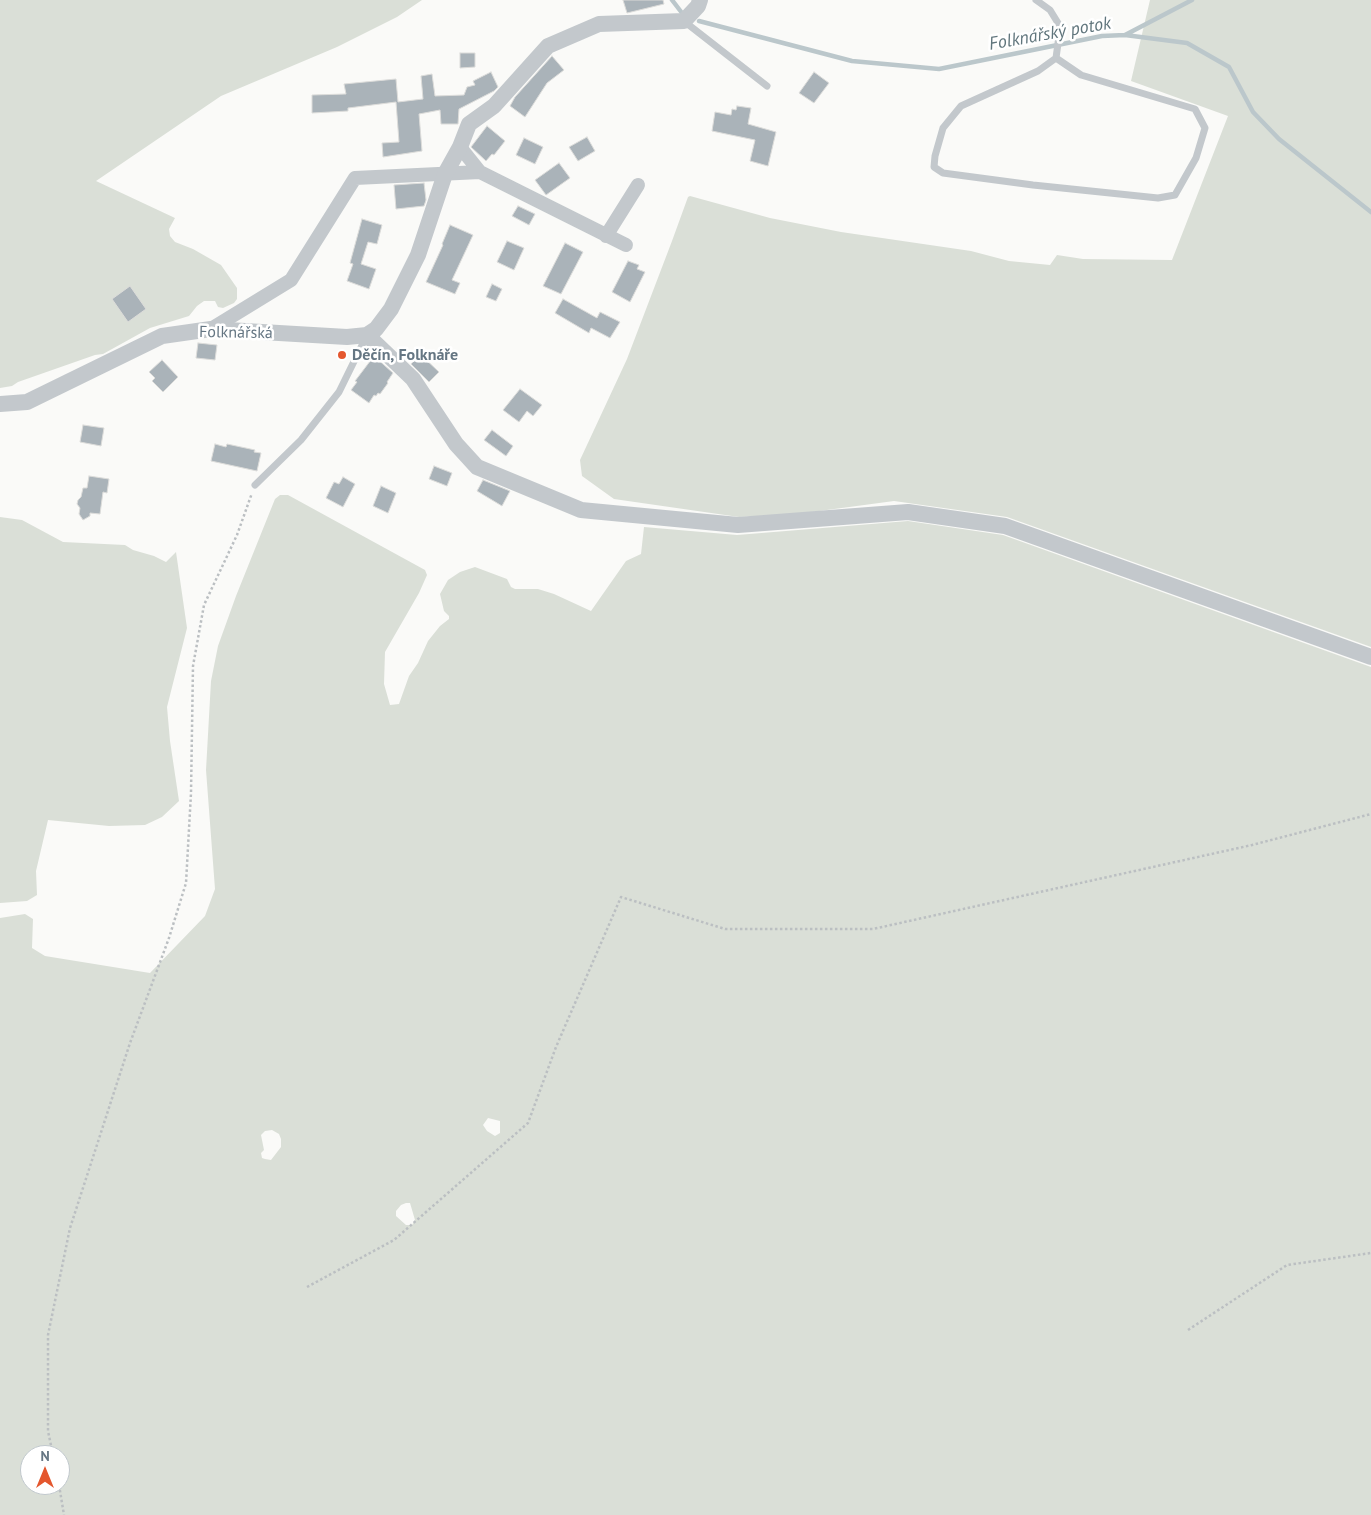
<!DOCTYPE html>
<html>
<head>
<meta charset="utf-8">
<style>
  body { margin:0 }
  #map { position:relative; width:1371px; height:1515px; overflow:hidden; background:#fafaf8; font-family:"PT Sans",sans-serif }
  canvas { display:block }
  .north { position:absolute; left:20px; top:1445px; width:50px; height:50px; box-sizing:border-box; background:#fff; border:1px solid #c1c8cd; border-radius:50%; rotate:0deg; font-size:14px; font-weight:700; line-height:20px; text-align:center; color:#657683 }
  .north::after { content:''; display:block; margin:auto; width:18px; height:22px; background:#e4572e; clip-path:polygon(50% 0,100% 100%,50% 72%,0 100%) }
</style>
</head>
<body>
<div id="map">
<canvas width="1371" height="1515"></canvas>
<div class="north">N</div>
</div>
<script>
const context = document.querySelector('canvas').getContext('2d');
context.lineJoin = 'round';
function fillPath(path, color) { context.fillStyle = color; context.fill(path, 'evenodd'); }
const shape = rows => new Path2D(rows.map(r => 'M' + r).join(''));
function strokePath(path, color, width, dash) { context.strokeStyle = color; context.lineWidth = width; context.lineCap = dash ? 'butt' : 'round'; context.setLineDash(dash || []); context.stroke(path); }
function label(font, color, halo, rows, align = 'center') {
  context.font = font + ' "PT Sans",sans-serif'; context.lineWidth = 5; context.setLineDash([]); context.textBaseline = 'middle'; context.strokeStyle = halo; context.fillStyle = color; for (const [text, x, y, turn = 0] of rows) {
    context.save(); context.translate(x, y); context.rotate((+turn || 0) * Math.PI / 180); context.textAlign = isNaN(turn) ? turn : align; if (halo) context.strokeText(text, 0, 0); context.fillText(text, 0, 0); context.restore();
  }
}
fillPath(shape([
  [0,0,422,0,397,17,337,47,221,96,96,181,175,218,169,229,170,236,175,242,193,249,221,265,237,288,237,299,234,303,223,308,218,307,215,301,204,301,197,306,189,316,150,328,103,354,95,355,18,382,12,386,0,388],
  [1150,0,1371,0,1371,647,1007,517,894,501,797,514,739,517,614,499,582,476,580,460,627,359,672,241,688,197,690,196,770,218,841,232,971,251,1009,261,1050,265,1057,255,1083,259,1172,260,1228,116,1131,81],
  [280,495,288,495,425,570,427,575,419,593,385,652,384,684,390,705,399,704,409,676,418,663,428,641,440,626,449,619,449,616,444,611,440,594,448,580,460,572,475,567,507,579,511,587,515,589,538,589,554,594,591,611,626,561,641,554,644,527,737,535,908,521,1003,535,1371,667,1371,1515,0,1515,0,918,25,914,33,919,32,948,45,956,150,973,205,916,215,889,206,770,211,681,218,646,236,596,275,499],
  [488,1118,500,1121,500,1133,495,1136,487,1131,483,1125],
  [272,1130,279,1134,281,1139,281,1147,271,1160,265,1159,262,1158,261,1153,264,1150,261,1135,265,1131],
  [406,1203,410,1203,415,1220,412,1225,406,1225,396,1216,396,1211,401,1205],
  [30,1455,60,1455,60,1485,30,1485],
  [0,517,22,520,63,542,125,545,133,550,154,556,166,562,176,552,187,628,167,707,170,741,179,801,162,817,145,825,109,826,48,820,36,871,37,895,27,901,0,903]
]), '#dadfd7');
strokePath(shape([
  [672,0,682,13],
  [699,21,852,61,939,69,1102,36,1125,35,1187,43,1229,67,1253,112,1279,139,1371,212],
  [1125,35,1192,0]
]), '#bbc7cb', 4.5);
const building = shape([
  [623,0,663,0,664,4,627,13,623,0],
  [460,53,475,53,475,67,460,68,460,53],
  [552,56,564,70,547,83,525,117,510,106,515,97,552,56],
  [491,72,498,87,494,91,459,109,458,124,441,124,440,110,419,114,422,151,383,157,382,143,399,142,396,102,348,108,348,111,312,113,312,95,346,94,344,84,396,79,398,102,423,99,421,76,432,74,435,96,464,95,467,87,475,85,473,81,491,72],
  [814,72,829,83,814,103,799,93,814,72],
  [737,106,751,108,748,124,776,132,768,166,750,161,755,140,712,131,715,112,731,115,732,109,736,110,737,106],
  [487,126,505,141,494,155,492,154,486,161,471,147,487,126],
  [587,137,595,151,578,161,569,147,587,137],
  [524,138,543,147,535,164,516,155,524,138],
  [559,163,570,178,546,195,535,180,559,163],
  [424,183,426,200,424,206,396,209,394,185,424,183],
  [518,206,535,214,529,225,512,216,518,206],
  [362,219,382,225,377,244,368,242,361,264,376,269,369,289,347,281,353,264,350,263,362,219],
  [450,225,473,235,452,280,460,283,455,294,426,282,443,245,442,244,450,225],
  [507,241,524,248,514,270,497,262,507,241],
  [565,243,583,252,561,294,543,286,565,243],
  [628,261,639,265,637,269,645,272,630,302,612,292,628,261],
  [492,284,502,289,496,301,486,297,492,284],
  [130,286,146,309,128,322,112,299,130,286],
  [563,299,597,318,600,312,620,322,610,338,591,328,589,333,555,313,563,299],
  [198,343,217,345,215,360,196,358,198,343],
  [420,354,439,372,429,382,411,364,420,354],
  [374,356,393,373,387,382,388,383,380,394,378,393,376,396,374,395,369,403,351,390,357,382,355,381,374,356],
  [162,360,178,377,163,392,152,381,155,378,149,372,162,360],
  [520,389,542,405,533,416,527,411,519,422,503,410,520,389],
  [83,425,104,428,101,446,80,442,83,425],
  [492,430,513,446,506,456,484,440,492,430],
  [215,444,226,447,227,444,255,450,254,452,261,453,257,471,211,461,215,444],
  [434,466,452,473,447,486,429,479,434,466],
  [89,476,109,479,107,493,103,492,100,514,90,513,90,516,83,520,79,514,80,508,77,504,78,500,81,497,83,488,87,488,89,476],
  [343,477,355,484,343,507,326,498,334,482,339,484,343,477],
  [483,480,510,491,502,506,477,491,483,480],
  [381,486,396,493,388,513,373,506,381,486]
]);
fillPath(building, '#aab3b9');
strokePath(building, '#dcdcda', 1);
strokePath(shape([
  [307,1287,394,1240,528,1123,556,1047,621,897,725,929,873,929,1252,845,1371,814],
  [1188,1330,1287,1265,1371,1253],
  [53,1455,48,1431,48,1335,70,1228,130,1043,169,938,186,883,191,793,193,666,204,605,237,535,252,493],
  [59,1485,64,1515]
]), '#bbbfc2', 2.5, [2.5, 2.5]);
strokePath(shape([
  [1036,0,1050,10,1058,23,1059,36,1056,58,1038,71,961,106,943,128,935,156,934,167,943,173,1033,185,1158,198,1175,195,1196,158,1205,128,1195,109,1081,75,1056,58],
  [685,22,767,86],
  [255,485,301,440,339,392,367,335]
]), '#c3c8cc', 7);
strokePath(shape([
  [460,147,480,172],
  [606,236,638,185],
  [211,329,291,280,355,178,480,172,626,245]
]), '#c3c8cc', 14);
strokePath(shape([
  [367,335,413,379,456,444,477,467,581,510,738,525,908,512,1005,526,1371,657],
  [0,404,27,402,162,336,211,329,347,337,367,335,376,329,391,309,418,255,445,174,460,147,469,124,494,106,548,46,599,24,684,21,698,6,700,0]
]), '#c3c8cc', 16);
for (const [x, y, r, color] of [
  [342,355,5,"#e4572e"]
]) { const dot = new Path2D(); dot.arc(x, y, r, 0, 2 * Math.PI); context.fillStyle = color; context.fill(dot); strokePath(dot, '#fff', 2); }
label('16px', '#657683', '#fff', [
  ["Folknářská",236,333,1]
]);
label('bold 16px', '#657683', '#fff', [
  ["Děčín, Folknáře",352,355]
], 'left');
label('italic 18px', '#60757c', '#fff', [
  ["Folknářský potok",1050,34,-10]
]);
</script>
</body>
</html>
